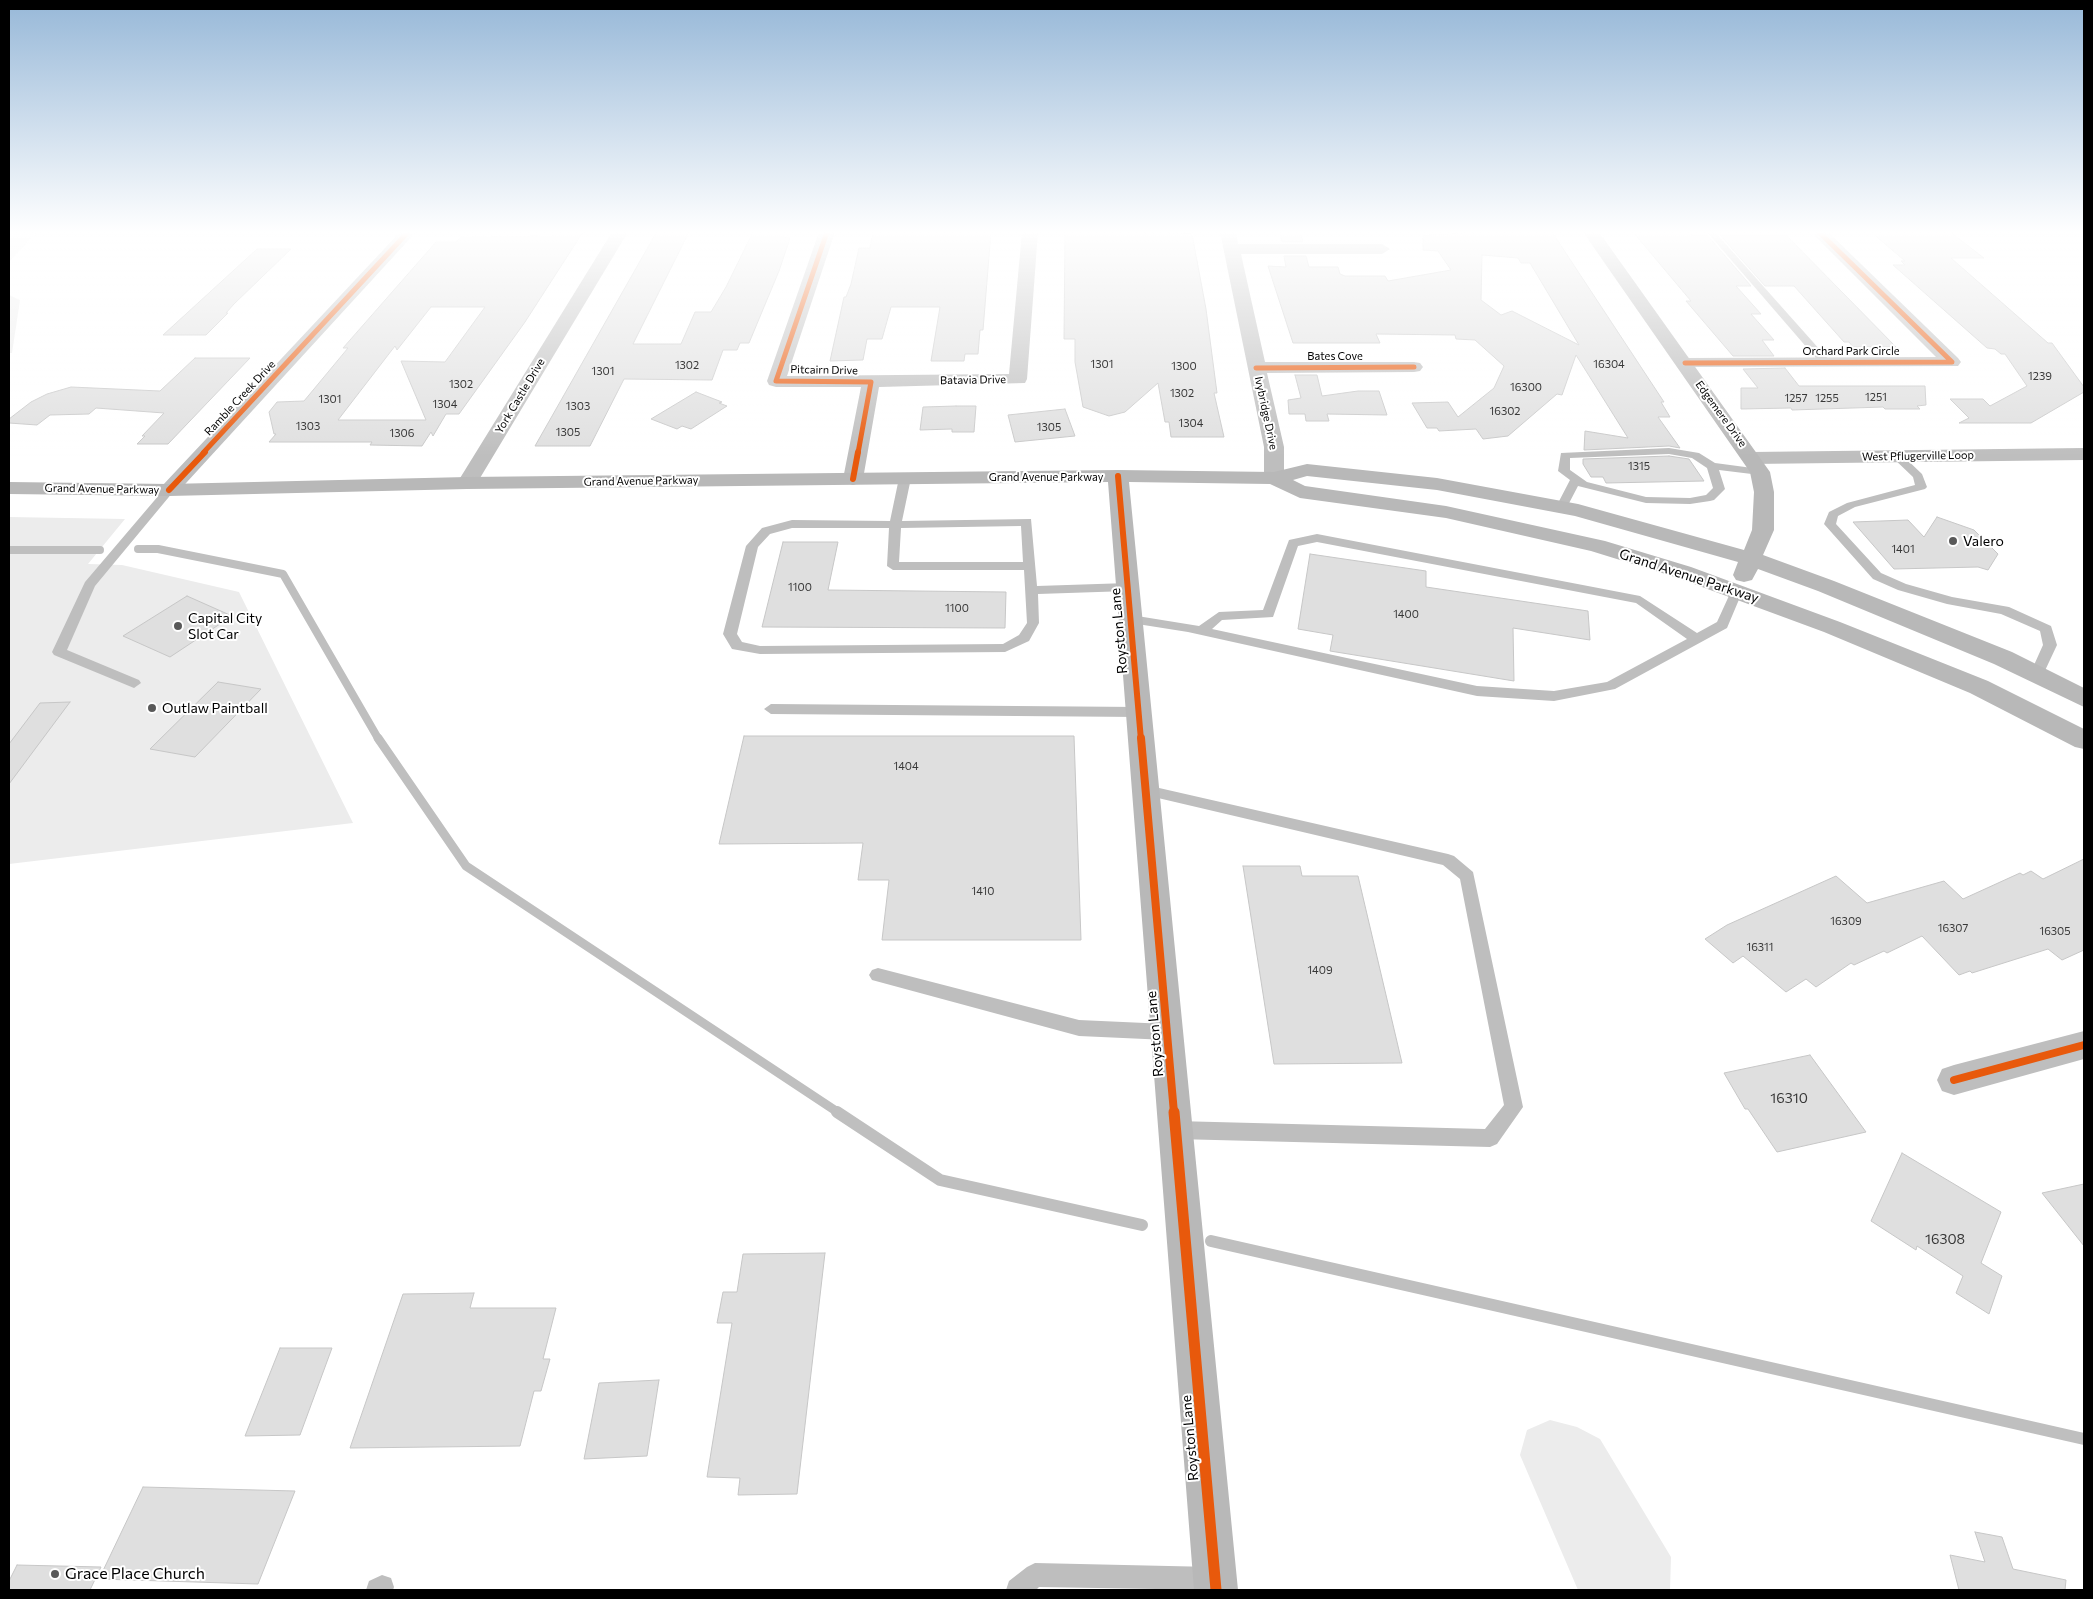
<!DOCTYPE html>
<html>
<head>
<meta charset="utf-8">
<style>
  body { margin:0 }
  #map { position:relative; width:2093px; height:1599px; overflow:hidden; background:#fff; font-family:Commissioner,sans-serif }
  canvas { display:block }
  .frame { position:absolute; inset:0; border:10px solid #000; pointer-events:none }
</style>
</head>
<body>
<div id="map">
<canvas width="2093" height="1599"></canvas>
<div class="frame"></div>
</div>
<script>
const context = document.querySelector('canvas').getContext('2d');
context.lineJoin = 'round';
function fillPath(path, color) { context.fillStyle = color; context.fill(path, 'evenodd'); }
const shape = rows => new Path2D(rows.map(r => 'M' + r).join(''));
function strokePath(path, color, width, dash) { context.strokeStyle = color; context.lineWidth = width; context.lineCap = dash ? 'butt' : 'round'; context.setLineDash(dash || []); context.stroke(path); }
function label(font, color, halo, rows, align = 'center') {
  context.font = font + ' Commissioner,sans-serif'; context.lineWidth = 4; context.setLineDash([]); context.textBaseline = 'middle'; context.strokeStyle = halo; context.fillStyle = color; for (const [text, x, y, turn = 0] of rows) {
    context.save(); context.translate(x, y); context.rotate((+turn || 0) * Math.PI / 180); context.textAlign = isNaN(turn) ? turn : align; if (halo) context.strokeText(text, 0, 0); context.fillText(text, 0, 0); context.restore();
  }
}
fillPath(shape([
  [9,232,37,232,9,262],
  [9,295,20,300,12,353,9,353],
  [9,517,125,519,88,564,122,565,239,592,353,823,9,864],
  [1550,1420,1577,1427,1600,1439,1671,1557,1670,1590,1578,1590,1520,1455,1527,1430]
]), '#ececec');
strokePath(shape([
  [138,549,158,549,283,574,379,740],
  [9,550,100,550]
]), '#bfbfbf', 8);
strokePath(shape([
  [378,738,466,866,839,1113]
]), '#bfbfbf', 9);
strokePath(shape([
  [837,1112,940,1180,1142,1225],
  [1211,1241,2084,1439]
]), '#bfbfbf', 12);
const building = shape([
  [556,232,583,232,525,322,459,414,446,414,433,436,431,432,422,446,370,445,372,442,269,442,276,434,274,434,269,412,277,402,304,401,348,348,343,348,436,242,456,242,461,237,552,236,556,232],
  [431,307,485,307,445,362,401,361,426,420,338,420,395,346,397,350,431,307],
  [661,232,689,232,633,344,681,344,695,312,711,312,726,287,753,232,784,232,783,237,790,238,779,271,749,343,740,343,737,350,723,350,712,380,624,379,590,446,535,446,656,233,661,232],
  [873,232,991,232,983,330,980,330,978,354,965,354,964,361,931,361,940,307,891,307,882,339,867,339,863,360,830,361,844,297,846,297,851,284,859,248,870,248,873,232],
  [1065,232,1192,234,1206,309,1217,393,1214,393,1224,437,1171,437,1169,422,1165,422,1158,383,1125,412,1109,416,1083,407,1075,362,1075,339,1064,339,1065,232],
  [1280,232,1300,232,1303,242,1282,242,1280,232],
  [1509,232,1552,232,1664,402,1661,402,1670,417,1658,417,1680,448,1669,446,1584,450,1585,431,1628,438,1576,355,1562,395,1557,394,1508,436,1483,439,1476,429,1439,431,1437,428,1427,428,1412,403,1448,402,1458,417,1494,388,1504,366,1475,340,1456,339,1455,335,1376,334,1380,343,1293,343,1268,266,1286,267,1284,256,1306,256,1309,267,1338,267,1340,274,1345,276,1385,276,1388,281,1451,270,1438,251,1423,250,1423,235,1509,232],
  [1482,255,1518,258,1521,263,1530,263,1579,345,1512,311,1501,315,1481,300,1482,255],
  [1633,232,1690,232,1692,235,1707,235,1751,286,1736,286,1761,314,1751,314,1774,340,1762,340,1774,356,1733,356,1686,301,1691,301,1633,232],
  [1871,232,1950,232,1984,258,1951,258,2048,343,2052,343,2084,387,2084,392,2031,423,1959,423,1969,418,1950,399,1983,399,1990,406,2027,386,2005,354,2001,354,1995,349,1987,348,1893,265,1905,265,1901,261,1905,261,1871,232],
  [1720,235,1786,235,1896,347,1853,347,1849,342,1844,342,1794,286,1765,286,1720,235],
  [257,249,291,249,234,304,226,313,228,313,206,335,163,335,257,249],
  [195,358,250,358,168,444,137,444,145,436,142,436,164,413,96,408,89,414,50,415,37,425,9,423,9,419,31,402,47,394,71,387,160,391,195,358],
  [1785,368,1799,386,1925,386,1926,405,1917,406,1920,409,1885,409,1883,407,1792,410,1791,408,1741,409,1741,388,1758,388,1743,369,1785,368],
  [1295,375,1317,375,1322,396,1358,391,1379,391,1387,415,1327,414,1329,421,1306,421,1305,414,1289,414,1288,400,1301,398,1295,375],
  [696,392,722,402,719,403,727,406,691,429,682,426,677,429,651,419,696,392],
  [956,406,976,406,974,432,952,432,952,429,920,430,923,407,956,406],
  [1065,409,1075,436,1015,442,1008,415,1065,409],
  [1669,456,1689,459,1704,481,1606,483,1603,477,1591,477,1583,464,1583,459,1669,456],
  [1937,517,1974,530,1998,554,1988,570,1978,567,1894,569,1853,522,1908,520,1924,537,1937,517],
  [783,542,838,542,828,590,1006,592,1005,628,762,627,783,542],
  [1310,554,1426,571,1426,587,1588,611,1590,640,1513,628,1514,681,1330,651,1333,635,1298,629,1310,554],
  [187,596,232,616,170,657,123,636,187,596],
  [218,682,261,689,195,757,150,749,218,682],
  [70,702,9,784,9,744,40,703,70,702],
  [744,736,1074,736,1081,940,882,940,889,880,858,880,863,843,719,844,744,736],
  [2084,859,2084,950,2062,960,2048,949,1972,973,1970,971,1959,975,1922,936,1887,953,1884,951,1854,965,1851,963,1816,987,1806,979,1786,992,1743,956,1733,963,1705,939,1727,925,1836,876,1867,903,1944,881,1963,899,2020,873,2023,875,2031,871,2043,879,2084,859],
  [1243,866,1300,866,1302,876,1358,876,1402,1063,1274,1064,1243,866],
  [1810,1055,1866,1132,1777,1152,1748,1109,1745,1109,1724,1073,1810,1055],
  [1902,1153,2001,1212,1981,1263,2002,1276,1989,1314,1956,1293,1963,1276,1917,1246,1916,1250,1871,1221,1902,1153],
  [2084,1184,2084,1246,2042,1193,2084,1184],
  [825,1253,797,1494,738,1495,740,1478,707,1477,732,1323,717,1323,723,1292,737,1292,743,1254,825,1253],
  [474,1293,470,1308,556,1308,543,1359,550,1359,541,1391,534,1391,520,1446,350,1448,403,1294,474,1293],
  [280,1348,332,1348,300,1435,245,1436,280,1348],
  [659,1380,647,1456,584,1459,599,1383,659,1380],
  [143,1487,295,1491,258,1584,99,1579,143,1487],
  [1975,1532,2002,1537,2013,1569,2066,1580,2065,1590,1959,1590,1950,1555,1985,1562,1975,1532],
  [17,1565,101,1567,90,1590,9,1590,9,1581,17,1565]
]);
fillPath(building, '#dfdfdf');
strokePath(building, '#c7c7c7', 1);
fillPath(shape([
  [1707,232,1715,232,1829,360,1829,364,1821,364,1707,232],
  [1669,448,1699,453,1715,463,1760,469,1766,472,1760,475,1719,470,1725,489,1714,500,1710,501,1690,504,1646,503,1578,486,1566,509,1558,509,1556,507,1570,480,1558,471,1561,453,1669,448],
  [1669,454,1692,458,1707,468,1713,488,1706,495,1690,498,1646,497,1587,482,1570,470,1570,458,1669,454],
  [1897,453,1901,454,1922,474,1927,487,1925,489,1855,507,1838,516,1836,524,1881,573,1906,584,1952,597,2009,607,2051,626,2057,645,2042,677,2032,677,2030,674,2043,645,2040,631,2001,614,1947,604,1898,590,1873,579,1824,524,1829,512,1847,503,1915,485,1913,477,1891,456,1897,453],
  [905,475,911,478,902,521,1031,519,1037,586,1128,583,1134,587,1128,591,1038,594,1039,623,1029,641,1005,652,760,654,732,649,723,634,746,546,762,528,792,520,890,521,899,478,905,475],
  [1021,526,1023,562,899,562,901,528,1021,526],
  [792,528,889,528,887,566,893,570,1024,570,1027,623,1019,635,1003,644,760,646,742,642,737,634,758,547,770,534,792,528],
  [169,487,173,488,173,492,95,586,67,650,139,680,141,683,134,688,54,655,52,652,85,582,165,488,169,487],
  [1317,534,1640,596,1697,633,1717,622,1733,587,1741,587,1743,590,1727,628,1615,689,1554,701,1477,696,1188,632,1131,623,1125,619,1131,615,1199,626,1219,612,1263,610,1289,540,1317,534],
  [1317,542,1636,603,1687,639,1607,682,1554,691,1477,686,1212,629,1222,620,1273,617,1298,546,1317,542],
  [771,704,1139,707,1146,712,1139,717,771,714,764,709,771,704],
  [1146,785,1448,854,1454,856,1473,872,1523,1107,1497,1144,1490,1147,1176,1139,1169,1136,1167,1130,1169,1124,1176,1121,1485,1129,1504,1105,1460,879,1443,865,1141,794,1139,790,1141,786,1146,785],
  [878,968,1079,1020,1167,1024,1173,1027,1176,1032,1173,1037,1167,1040,1079,1036,872,980,869,975,872,970,878,968],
  [1035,1563,1213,1567,1221,1571,1225,1579,1221,1587,1215,1590,1039,1587,1036,1590,1006,1590,1009,1581,1027,1567,1035,1563],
  [382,1575,391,1578,394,1587,393,1590,366,1590,369,1581,382,1575]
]), '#bebebe');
fillPath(shape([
  [400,232,416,232,176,494,169,496,162,494,159,490,162,486,400,232],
  [612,232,628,232,477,483,474,487,467,489,460,487,457,483,612,232],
  [819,232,835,232,787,376,1009,374,1022,232,1038,232,1027,379,1025,383,879,387,863,479,860,483,853,485,846,483,843,479,861,387,776,387,769,385,767,381,819,232],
  [1220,232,1236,232,1238,244,1382,244,1390,249,1382,254,1241,254,1265,362,1414,362,1420,363,1423,367,1420,371,1414,372,1267,373,1284,447,1284,478,1281,482,1274,484,1267,482,1264,478,1264,447,1220,232],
  [1811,232,1828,232,1958,358,1961,362,1958,366,1679,367,1676,363,1679,359,1685,358,1936,357,1811,232],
  [2084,448,2084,460,1752,464,1745,462,1742,458,1745,454,1752,452,2084,448],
  [2084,1031,2084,1059,1954,1095,1942,1091,1937,1080,1942,1069,1954,1065,2084,1031]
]), '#bebebe');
fillPath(shape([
  [1583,232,1599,232,1770,472,1774,492,1774,530,1763,555,1834,581,2012,652,2084,688,2084,707,1994,664,1818,591,1758,569,1752,580,1744,582,1736,580,1733,575,1738,562,1575,516,1437,490,1307,476,1293,480,1305,486,1446,506,1605,541,1691,567,1840,622,1988,681,2084,729,2084,749,2075,747,1970,693,1824,632,1675,577,1591,551,1446,518,1300,498,1270,484,1129,482,1238,1590,1194,1590,1108,482,467,489,169,496,9,494,9,482,169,484,467,477,1118,470,1274,472,1307,464,1437,478,1578,504,1744,550,1752,530,1754,492,1750,472,1583,232]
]), '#b8b8b8');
strokePath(shape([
  [827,232,776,381,871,382,858,453],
  [1685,363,1952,362,1819,232],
  [1256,368,1414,367],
  [203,453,408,232]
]), '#e8590c', 5);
strokePath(shape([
  [1118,476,1141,740],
  [853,479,858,452],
  [169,490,205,452]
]), '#e8590c', 6);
strokePath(shape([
  [1141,738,1174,1113],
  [1954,1080,2084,1045]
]), '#e8590c', 8);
strokePath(shape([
  [1174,1112,1216,1590]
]), '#e8590c', 11);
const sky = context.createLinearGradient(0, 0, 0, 456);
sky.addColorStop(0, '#97b8d8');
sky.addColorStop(0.51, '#fff');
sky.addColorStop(1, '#ffffff00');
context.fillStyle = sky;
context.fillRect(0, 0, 2093, 456);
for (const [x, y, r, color] of [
  [1953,541,5,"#595959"],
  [178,626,5,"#595959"],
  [152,708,5,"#595959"],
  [55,1574,5,"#595959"]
]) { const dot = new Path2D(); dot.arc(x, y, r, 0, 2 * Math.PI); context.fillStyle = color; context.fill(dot); strokePath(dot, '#fff', 2); }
label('11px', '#000', '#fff', [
  ["Orchard Park Circle",1851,351],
  ["Bates Cove",1335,356],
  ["Pitcairn Drive",824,370,1],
  ["Batavia Drive",973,380,-1],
  ["York Castle Drive",520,396,-59],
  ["Ramble Creek Drive",240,398,-47],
  ["Ivybridge Drive",1266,413,78],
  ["Edgemere Drive",1721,414,54],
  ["West Pflugerville Loop",1918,456,-1],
  ["Grand Avenue Parkway",1046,477],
  ["Grand Avenue Parkway",641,481,-1],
  ["Grand Avenue Parkway",102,489,1]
]);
label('11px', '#383838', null, [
  ["1301",1102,364],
  ["16304",1609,364],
  ["1302",687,365],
  ["1300",1184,366],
  ["1301",603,371],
  ["1239",2040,376],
  ["1302",461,384],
  ["16300",1526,387],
  ["1302",1182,393],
  ["1251",1876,397],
  ["1257",1796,398],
  ["1255",1827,398],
  ["1301",330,399],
  ["1304",445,404],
  ["1303",578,406],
  ["16302",1505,411],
  ["1304",1191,423],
  ["1303",308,426],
  ["1305",1049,427],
  ["1305",568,432],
  ["1306",402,433],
  ["1315",1639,466],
  ["1401",1903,549],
  ["1100",800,587],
  ["1100",957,608],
  ["1400",1406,614],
  ["1404",906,766],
  ["1410",983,891],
  ["16309",1846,921],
  ["16307",1953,928],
  ["16305",2055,931],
  ["16311",1760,947],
  ["1409",1320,970]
]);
label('14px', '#000', '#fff', [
  ["Valero",1963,541],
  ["Capital City",188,618],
  ["Slot Car",188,634],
  ["Outlaw Paintball",162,708]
], 'left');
label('14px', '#000', '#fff', [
  ["Grand Avenue Parkway",1689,576,18],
  ["Royston Lane",1119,631,-95],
  ["Royston Lane",1155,1034,-95],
  ["Royston Lane",1190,1438,-95]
]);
label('14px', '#383838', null, [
  ["16310",1789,1098],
  ["16308",1945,1239]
]);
label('16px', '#000', '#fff', [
  ["Grace Place Church",65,1574]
], 'left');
</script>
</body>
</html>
